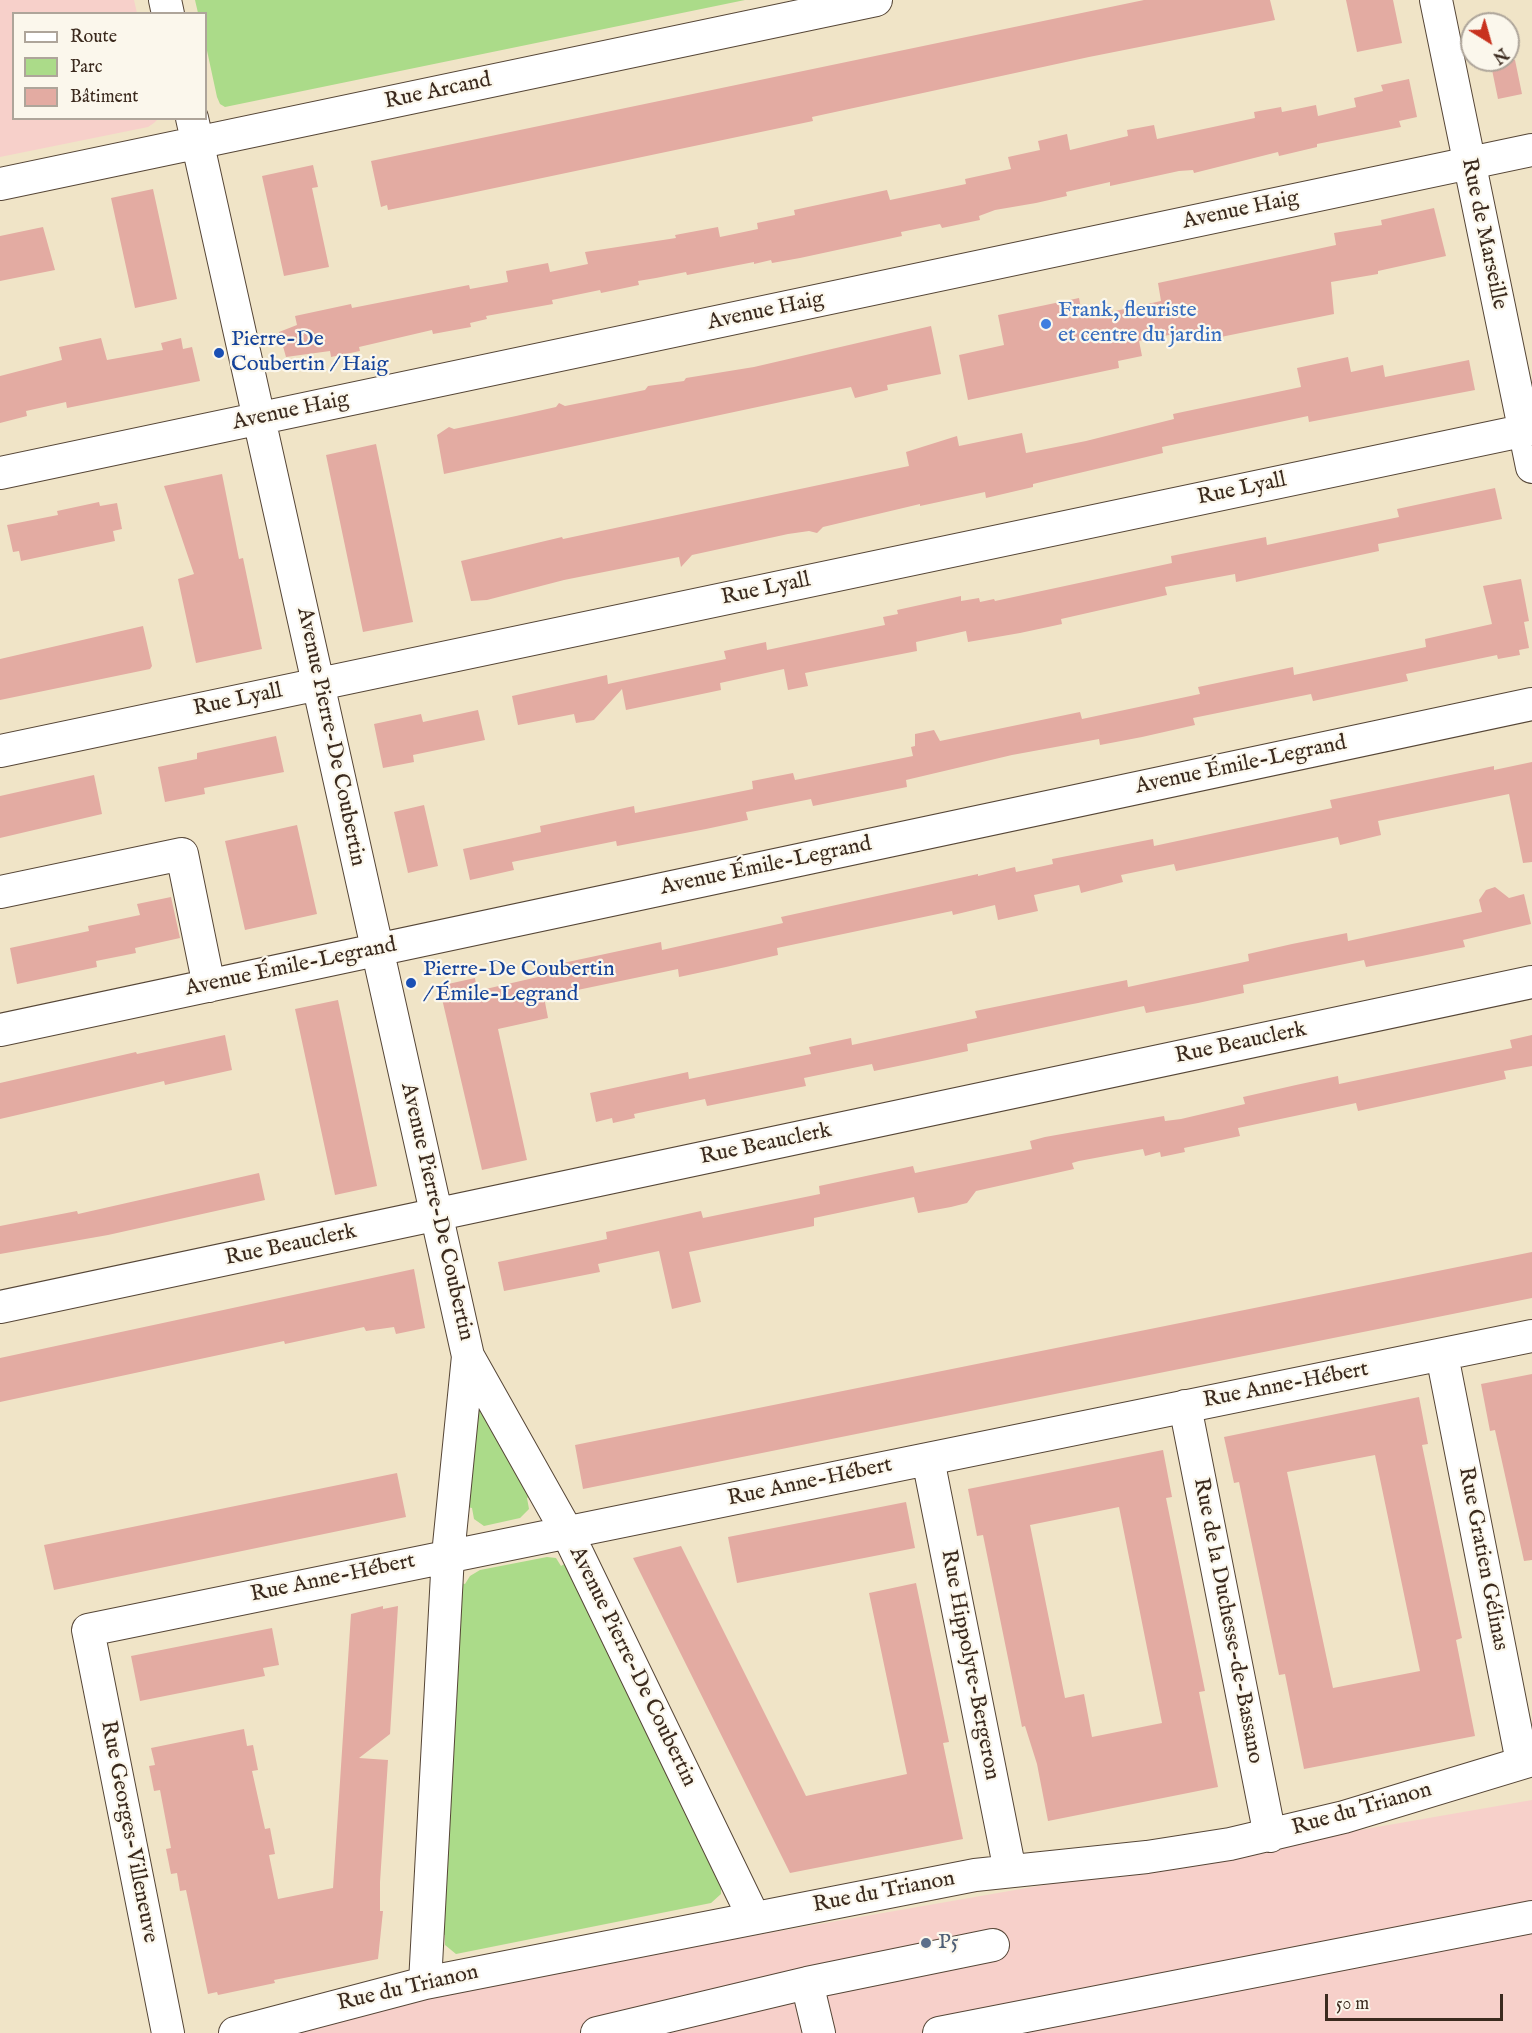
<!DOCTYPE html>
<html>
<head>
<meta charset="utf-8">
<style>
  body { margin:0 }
  #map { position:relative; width:1532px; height:2033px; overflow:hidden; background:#f0e4c7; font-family:"IM FELL English",serif }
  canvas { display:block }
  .legend { position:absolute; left:12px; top:12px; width:195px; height:108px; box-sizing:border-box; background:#fbf7ec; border:2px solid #aea59a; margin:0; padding:8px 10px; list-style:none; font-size:18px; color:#3b2a1e }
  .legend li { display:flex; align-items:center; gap:12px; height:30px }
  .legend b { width:30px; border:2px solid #aea59a }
  .north { position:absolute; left:1460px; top:12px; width:60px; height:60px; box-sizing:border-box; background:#fbf7ec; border:2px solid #aea59a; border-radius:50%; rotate:143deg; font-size:16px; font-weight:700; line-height:24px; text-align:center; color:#3b2a1e }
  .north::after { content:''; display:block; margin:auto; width:21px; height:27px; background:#c8321e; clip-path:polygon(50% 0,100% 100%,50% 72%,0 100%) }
  .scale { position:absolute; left:1325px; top:1994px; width:178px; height:27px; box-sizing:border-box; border:3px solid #3b2a1e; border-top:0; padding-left:8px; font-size:18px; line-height:21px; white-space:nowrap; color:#3b2a1e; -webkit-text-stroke:4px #fbf7ec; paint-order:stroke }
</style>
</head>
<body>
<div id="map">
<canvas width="1532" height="2033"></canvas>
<ul class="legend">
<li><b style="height:8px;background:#fff"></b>Route</li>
<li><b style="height:16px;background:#abdb89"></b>Parc</li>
<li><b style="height:16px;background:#e3aba2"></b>Bâtiment</li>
</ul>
<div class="north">N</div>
<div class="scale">50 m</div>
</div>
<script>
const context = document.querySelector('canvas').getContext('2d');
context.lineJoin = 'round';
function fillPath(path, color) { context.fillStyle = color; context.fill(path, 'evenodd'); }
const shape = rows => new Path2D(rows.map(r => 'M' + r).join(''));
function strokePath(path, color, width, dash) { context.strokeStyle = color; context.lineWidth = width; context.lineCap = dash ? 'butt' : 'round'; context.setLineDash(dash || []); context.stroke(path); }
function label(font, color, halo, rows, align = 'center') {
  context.font = font + ' "IM FELL English",serif'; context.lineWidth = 4.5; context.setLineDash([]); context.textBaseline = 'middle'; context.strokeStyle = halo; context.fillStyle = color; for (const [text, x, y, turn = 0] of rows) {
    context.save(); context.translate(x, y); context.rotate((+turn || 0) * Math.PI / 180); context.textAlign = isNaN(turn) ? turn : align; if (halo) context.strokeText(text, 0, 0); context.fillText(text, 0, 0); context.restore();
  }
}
fillPath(shape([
  [0,0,134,0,137,13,14,14,14,118,158,119,154,123,148,127,0,157],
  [1532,1800,1532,2033,280,2033,435,1991]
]), '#f7d0ca');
fillPath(shape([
  [195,0,745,0,225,107,220,104,217,97,206,46,206,14,198,13],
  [474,1391,532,1495,527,1498,529,1509,520,1518,484,1526,474,1519,472,1508,467,1507],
  [547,1557,556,1558,561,1566,566,1563,721,1885,721,1894,711,1903,456,1954,445,1945,445,1935,439,1934,461,1583,465,1584,470,1576,480,1570]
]), '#abdb89');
fillPath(shape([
  [1144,0,1270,0,1275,20,1089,57,812,117,813,121,452,197,388,210,387,205,381,207,371,161],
  [1346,0,1393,0,1402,43,1357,52],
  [1490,60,1515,60,1522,94,1498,99],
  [1409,79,1417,117,1399,121,1401,127,1317,144,1317,147,1279,156,1278,152,1194,173,1193,170,1179,171,1110,186,1110,182,1066,192,1067,196,1036,203,995,210,979,216,980,220,942,228,940,224,901,232,902,236,800,258,772,263,771,260,754,264,754,262,687,275,686,272,656,278,638,281,639,285,601,293,600,290,552,300,553,304,486,316,487,319,470,323,471,327,433,334,432,330,359,347,360,351,331,357,330,351,286,357,279,332,297,325,295,316,351,304,352,308,469,285,470,289,508,282,506,271,548,263,550,272,588,264,585,252,676,238,675,235,718,227,720,237,758,229,757,223,795,215,794,210,887,190,890,200,966,184,965,179,1011,169,1008,157,1040,150,1038,141,1067,134,1070,150,1128,136,1127,130,1154,125,1157,139,1255,118,1254,112,1281,107,1282,112,1316,105,1318,116,1356,107,1354,98,1383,91,1381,85],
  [313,165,318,187,312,188,329,267,284,276,262,176],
  [153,189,177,299,135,308,111,198],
  [1434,208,1446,256,1378,271,1378,274,1331,282,1334,314,1206,340,1204,328,1139,341,1142,356,1118,361,1119,368,968,400,959,355,1004,345,998,315,1079,298,1083,318,1161,301,1158,283,1336,245,1334,233,1382,225,1381,220],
  [43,227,55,270,0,281,0,236],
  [931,326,941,374,887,385,888,390,855,398,851,387,444,474,437,435,449,427,454,429,516,416,556,407,559,403,565,406,645,390,648,386,684,381,686,378,754,367],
  [101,338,107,360,163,350,161,343,181,338,183,349,192,347,200,381,67,408,66,402,26,411,27,416,0,423,0,376,62,360,59,347],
  [1348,357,1351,372,1383,365,1385,377,1469,360,1475,390,1309,422,1308,416,1162,447,1163,453,1033,484,1033,487,986,498,985,492,920,506,920,504,823,527,817,533,809,531,788,534,692,555,681,567,679,557,564,580,487,600,471,601,461,561,562,537,563,539,909,466,906,452,957,436,959,446,1022,433,1026,453,1086,441,1174,419,1173,414,1301,387,1297,368],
  [376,444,413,622,363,632,326,455],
  [222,474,239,559,243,558,262,649,196,663,178,579,194,574,164,486],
  [1495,488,1502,519,1378,544,1379,551,1236,582,1235,574,1165,587,1167,595,1061,619,1062,624,1020,633,968,642,966,631,916,642,917,651,805,673,808,686,788,690,784,669,720,683,721,690,626,710,622,689,594,720,576,723,574,714,518,725,512,696,607,675,608,684,673,670,726,659,724,651,766,642,767,650,885,625,883,617,898,614,897,610,961,596,961,601,979,598,980,602,994,599,995,601,1172,563,1171,556,1266,537,1267,545,1399,517,1397,509],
  [99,502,100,506,117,503,122,529,113,531,115,541,21,561,19,551,13,552,7,525,58,515,57,511],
  [1521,579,1529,621,1524,622,1529,648,1519,650,1520,655,1498,659,1497,655,1406,674,1408,681,1313,701,1311,694,1193,718,1195,725,1142,737,1100,745,1099,739,1012,755,906,780,907,787,813,806,811,799,746,812,748,820,706,829,617,846,616,841,512,862,514,870,470,880,463,849,541,832,540,826,634,806,635,813,753,789,752,781,793,773,795,780,913,756,911,747,915,746,915,734,934,730,940,741,1080,712,1082,719,1200,694,1198,687,1293,667,1294,675,1426,647,1425,639,1492,624,1483,586],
  [143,626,152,666,150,669,0,700,0,659],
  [478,710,485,740,413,755,414,762,383,768,374,724,421,714,423,722],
  [276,736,284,772,204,788,205,794,165,802,158,767,197,759,197,753],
  [1532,762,1532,862,1523,863,1509,794,1378,821,1381,835,1340,845,1338,837,1176,871,1174,864,1121,875,1123,882,1081,893,1079,885,1034,895,1038,911,998,920,995,905,953,915,952,911,777,948,778,955,726,967,679,977,678,969,544,997,548,1018,498,1029,527,1160,482,1170,439,986,475,978,477,991,564,971,563,963,661,942,662,950,783,923,781,917,978,874,978,876,1015,867,1016,872,1053,864,1052,859,1153,839,1154,846,1332,808,1330,800,1494,766,1494,770],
  [94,775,102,814,0,838,0,796],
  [424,805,438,866,408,873,394,812],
  [297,825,317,914,245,930,225,841],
  [1495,887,1509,898,1524,894,1531,924,1463,940,1465,947,1422,956,1366,967,1364,960,1243,985,1244,993,1198,1003,1146,1013,1144,1006,967,1044,968,1051,927,1060,874,1071,872,1064,804,1078,806,1086,707,1106,705,1099,634,1114,635,1118,613,1123,612,1118,596,1122,590,1093,688,1072,689,1079,811,1054,809,1047,851,1038,852,1045,977,1018,975,1011,1127,980,1128,987,1249,961,1248,954,1292,944,1347,933,1348,941,1482,912,1479,900,1486,890],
  [171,897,180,938,135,948,136,953,96,961,97,967,17,984,10,948,89,931,88,926,140,915,137,904],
  [338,1000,377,1186,335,1195,295,1009],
  [225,1035,232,1070,165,1085,164,1081,0,1119,0,1083,136,1052,137,1054],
  [1532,1035,1532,1066,1504,1071,1506,1079,1358,1111,1356,1103,1238,1128,1240,1136,1184,1148,1185,1152,1161,1157,1160,1152,1145,1156,1143,1149,1079,1161,1072,1163,1074,1169,976,1191,967,1203,951,1207,918,1213,914,1197,814,1218,814,1226,689,1252,701,1302,672,1309,659,1251,598,1264,600,1272,504,1291,498,1262,607,1239,606,1232,701,1211,703,1218,820,1194,819,1186,913,1166,915,1173,1032,1149,1030,1141,1045,1137,1164,1116,1165,1121,1181,1119,1245,1104,1243,1097,1296,1085,1338,1076,1339,1084,1512,1048,1510,1040],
  [259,1173,265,1200,108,1235,0,1254,0,1226,77,1211,78,1214],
  [1532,1252,1532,1298,583,1489,575,1445],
  [414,1269,425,1328,396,1334,394,1327,366,1331,364,1327,285,1344,284,1341,0,1402,0,1358],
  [1532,1374,1532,1560,1524,1561,1495,1430,1490,1431,1481,1384],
  [1419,1397,1428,1444,1422,1445,1462,1638,1456,1640,1475,1736,1304,1769,1285,1674,1279,1675,1239,1482,1234,1483,1224,1437],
  [1375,1455,1420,1671,1333,1688,1287,1472],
  [1163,1450,1172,1497,1166,1498,1205,1691,1199,1692,1218,1787,1048,1821,1037,1764,1025,1726,1022,1727,983,1535,977,1536,968,1489],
  [1119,1507,1162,1723,1092,1737,1084,1694,1065,1698,1030,1525],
  [397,1473,406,1517,54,1590,44,1545],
  [906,1502,915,1548,737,1583,728,1537],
  [681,1546,806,1796,907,1774,869,1593,916,1583,949,1742,943,1743,963,1839,790,1873,633,1558],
  [383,1606,383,1609,398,1606,390,1734,359,1758,388,1760,380,1882,380,1911,383,1911,378,1959,274,1980,275,1983,218,1995,217,1992,208,1994,186,1890,180,1891,177,1873,171,1874,166,1849,171,1848,160,1790,154,1791,149,1766,155,1765,151,1748,244,1729,247,1746,253,1745,258,1770,252,1771,265,1829,270,1828,275,1854,269,1855,278,1899,333,1888,351,1614],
  [272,1628,279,1665,263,1668,265,1676,140,1701,131,1656]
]), '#e3aba2');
const minor = shape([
  [165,0,168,14],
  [1436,0,1532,467],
  [192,118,468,1356,567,1532,754,1918],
  [0,184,876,0],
  [0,473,1532,150],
  [0,751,1532,429],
  [0,892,182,854,209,986],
  [0,1030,1532,704],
  [0,1307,1532,982],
  [1442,1355,1522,1762],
  [1185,1406,1270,1836],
  [928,1459,1010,1871],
  [425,1983,448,1555,468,1356],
  [807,1983,819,2033],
  [168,2033,88,1630,1532,1336],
  [235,2033,425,1983,975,1875,1147,1857,1230,1844,1344,1817,1532,1760],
  [597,2033,807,1983,993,1945],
  [939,2033,1532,1917]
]);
strokePath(minor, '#564637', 34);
strokePath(minor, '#fff', 32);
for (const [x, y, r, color] of [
  [1046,324,6,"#3f7fe0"],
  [219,353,6,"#1a4fb4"],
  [411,983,6,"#1a4fb4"],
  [926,1943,6,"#5c6f8a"]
]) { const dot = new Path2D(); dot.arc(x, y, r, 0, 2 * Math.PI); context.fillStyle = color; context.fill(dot); strokePath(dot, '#fbf7ec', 2); }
label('22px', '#3b2a1e', '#fbf7ec', [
  ["Rue Arcand",438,92,-12],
  ["Avenue Haig",1241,211,-12],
  ["Rue de Marseille",1483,234,78],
  ["Avenue Haig",766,312,-12],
  ["Avenue Haig",291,412,-12],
  ["Rue Lyall",1242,490,-12],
  ["Rue Lyall",766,590,-12],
  ["Rue Lyall",238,701,-12],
  ["Avenue Pierre-De Coubertin",330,737,78],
  ["Avenue Émile-Legrand",1241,766,-12],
  ["Avenue Émile-Legrand",766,867,-12],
  ["Avenue Émile-Legrand",291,968,-12],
  ["Rue Beauclerk",1241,1044,-12],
  ["Rue Beauclerk",766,1145,-12],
  ["Avenue Pierre-De Coubertin",436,1212,77],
  ["Rue Beauclerk",291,1246,-12],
  ["Rue Anne-Hébert",1286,1386,-11],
  ["Rue Anne-Hébert",810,1483,-12],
  ["Rue Gratien Gélinas",1482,1559,79],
  ["Rue Anne-Hébert",333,1579,-12],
  ["Rue de la Duchesse-de-Bassano",1227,1621,79],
  ["Rue Hippolyte-Bergeron",969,1665,79],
  ["Avenue Pierre-De Coubertin",632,1667,64],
  ["Rue du Trianon",1362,1810,-16],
  ["Rue Georges-Villeneuve",128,1832,79],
  ["Rue du Trianon",884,1893,-11],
  ["Rue du Trianon",408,1989,-13]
]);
label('22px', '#366cbe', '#fbf7ec', [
  ["Frank, fleuriste",1058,311],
  ["et centre du jardin",1058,336]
], 'left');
label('22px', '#164399', '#fbf7ec', [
  ["Pierre-De",231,340],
  ["Coubertin / Haig",231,365],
  ["Pierre-De Coubertin",423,970],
  ["/ Émile-Legrand",423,995]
], 'left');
label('22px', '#4e5e75', '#fbf7ec', [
  ["P5",938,1943]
], 'left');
</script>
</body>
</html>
